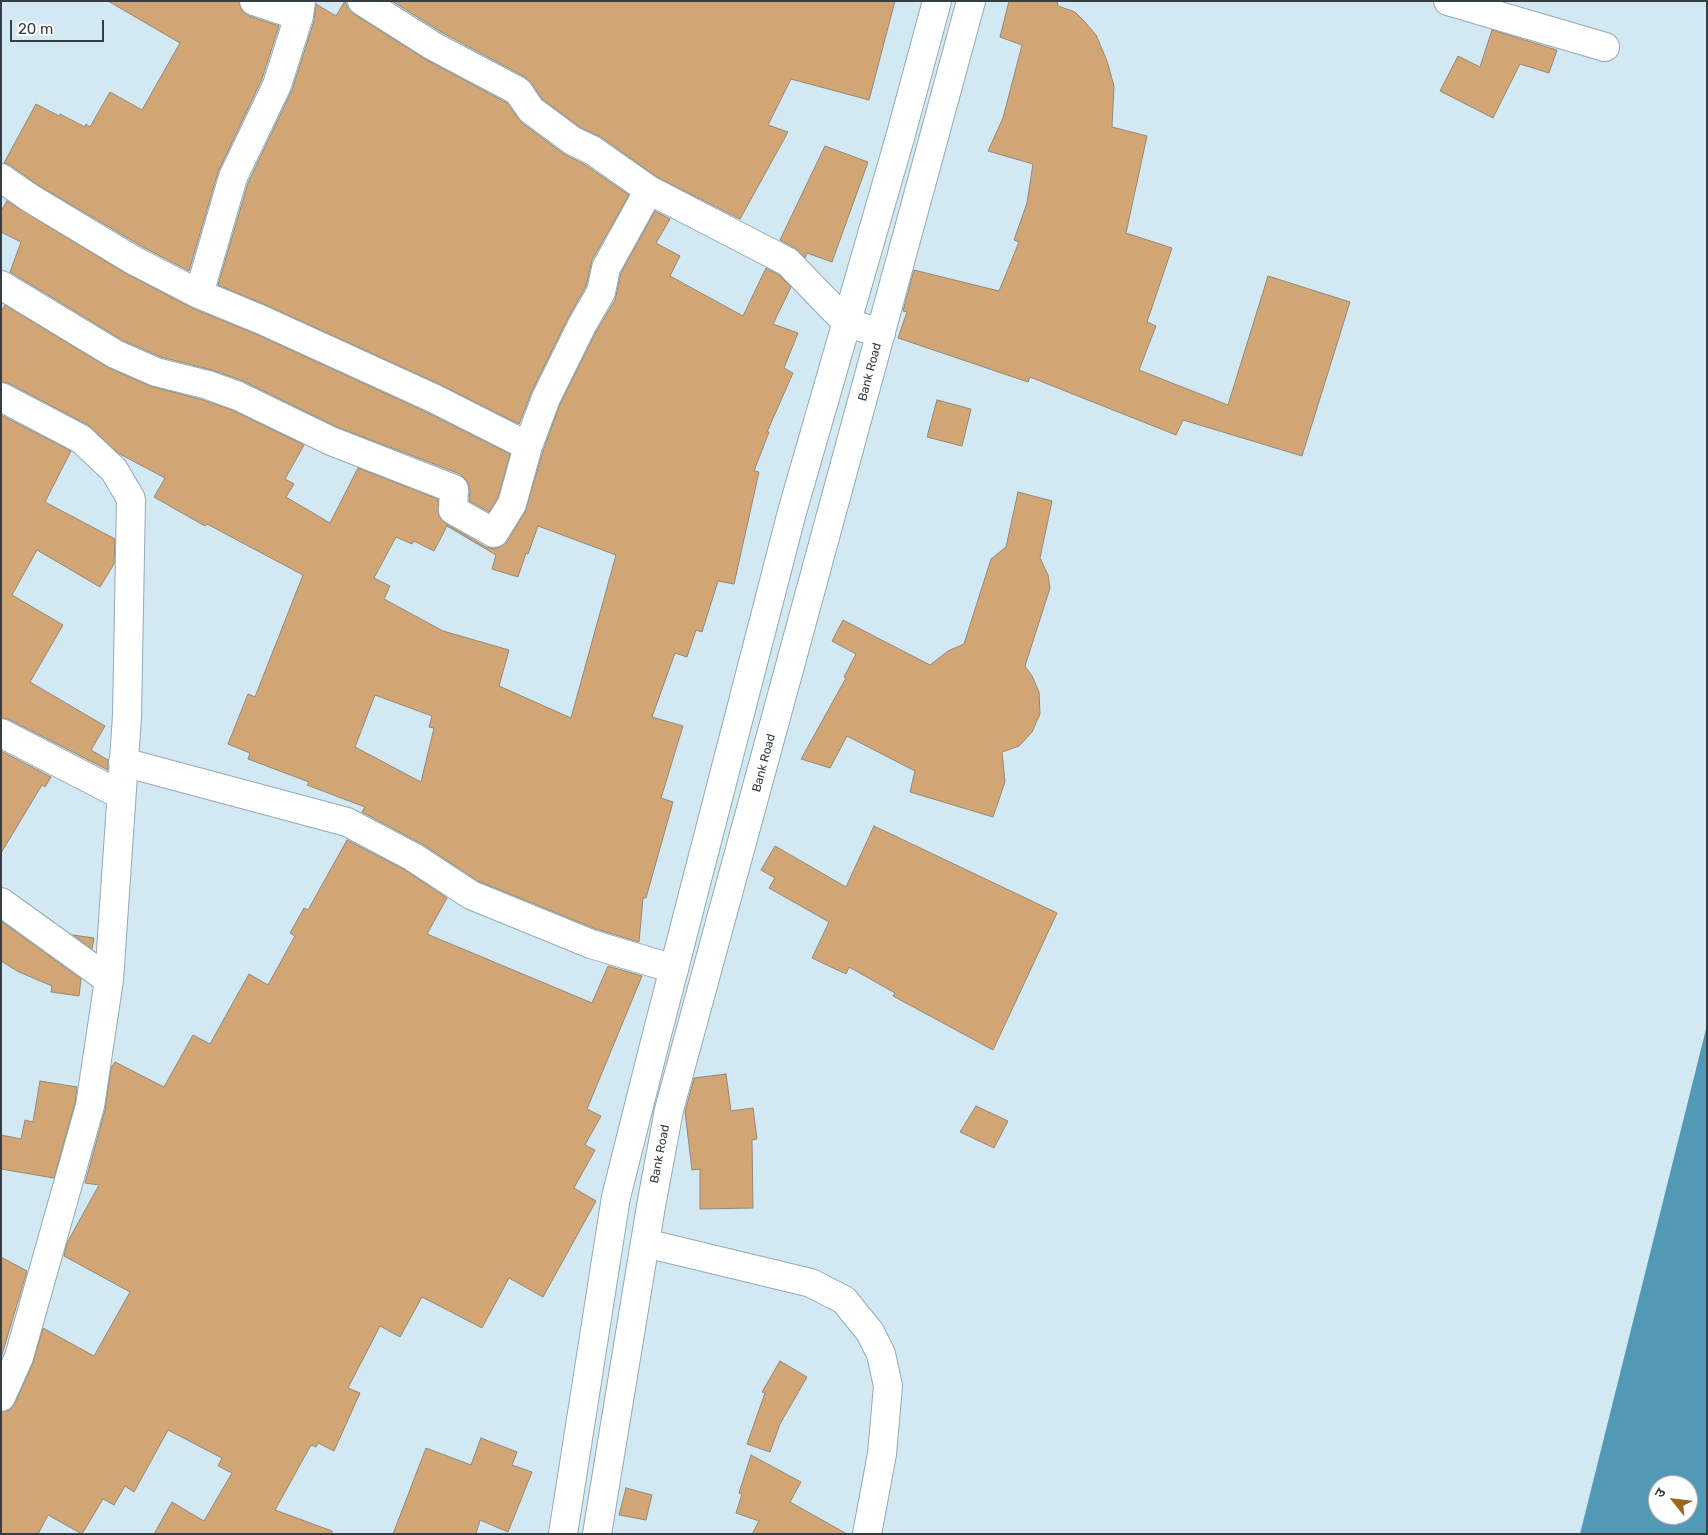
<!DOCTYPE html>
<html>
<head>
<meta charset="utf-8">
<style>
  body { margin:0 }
  #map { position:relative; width:1708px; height:1535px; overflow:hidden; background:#d2e9f3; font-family:Rubik,"Noto Sans Devanagari",sans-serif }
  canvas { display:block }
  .frame { position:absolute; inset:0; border:2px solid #353e42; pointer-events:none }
  .north { position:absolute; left:1648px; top:1475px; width:50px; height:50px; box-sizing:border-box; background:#fff; border:1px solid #aeb2b3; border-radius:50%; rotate:299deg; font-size:14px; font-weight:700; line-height:20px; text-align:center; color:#353e42 }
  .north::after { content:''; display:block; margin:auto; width:18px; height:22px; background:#9c681f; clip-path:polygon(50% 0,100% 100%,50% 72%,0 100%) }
  .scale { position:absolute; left:10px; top:20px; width:94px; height:22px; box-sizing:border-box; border:2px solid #353e42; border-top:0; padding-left:6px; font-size:15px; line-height:18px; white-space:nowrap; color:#353e42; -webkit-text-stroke:4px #fff; paint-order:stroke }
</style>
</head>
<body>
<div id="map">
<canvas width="1708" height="1535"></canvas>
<div class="frame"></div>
<div class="north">उ</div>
<div class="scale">20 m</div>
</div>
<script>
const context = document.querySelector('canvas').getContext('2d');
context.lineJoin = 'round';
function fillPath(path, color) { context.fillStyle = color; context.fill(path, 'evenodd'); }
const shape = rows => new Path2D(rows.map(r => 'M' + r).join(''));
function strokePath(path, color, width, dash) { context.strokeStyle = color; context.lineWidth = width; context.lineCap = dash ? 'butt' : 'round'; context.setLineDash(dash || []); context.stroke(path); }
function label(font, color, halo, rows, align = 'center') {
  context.font = font + ' Rubik,sans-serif'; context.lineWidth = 4.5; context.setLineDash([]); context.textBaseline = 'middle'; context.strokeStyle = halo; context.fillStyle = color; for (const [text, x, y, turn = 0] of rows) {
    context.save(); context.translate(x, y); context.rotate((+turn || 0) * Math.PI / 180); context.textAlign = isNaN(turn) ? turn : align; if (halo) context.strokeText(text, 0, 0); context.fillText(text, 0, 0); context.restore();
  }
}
fillPath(shape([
  [1707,1025,1707,1534,1580,1534],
  [1658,1485,1688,1485,1688,1515,1658,1515]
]), '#5199b4');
const building = shape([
  [108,1,239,1,242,11,249,16,279,26,262,79,218,172,189,271,141,246,38,185,10,165,4,163,36,104,59,116,60,114,85,127,86,124,90,127,110,92,142,110,180,43,108,1],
  [345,1,348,9,354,14,425,59,507,103,522,123,564,154,584,164,629,195,592,260,586,286,568,318,532,391,519,424,439,384,268,306,218,285,248,183,292,90,314,21,316,4,336,16,345,1],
  [392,1,895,1,869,100,791,79,768,125,788,132,740,219,657,177,601,137,581,128,542,99,531,82,525,77,441,32,392,1],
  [1009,1,1057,1,1058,6,1075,12,1085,22,1096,35,1107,61,1114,86,1112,127,1147,136,1126,233,1172,248,1147,322,1156,326,1139,370,1228,405,1268,276,1350,302,1302,456,1183,420,1176,435,1030,377,1028,382,898,338,907,312,903,311,914,270,999,291,1019,242,1014,240,1027,203,1033,164,988,151,1003,118,1022,45,1000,37,1009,1],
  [1492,30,1557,50,1549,73,1520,64,1493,118,1440,91,1458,56,1480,67,1492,30],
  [825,146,868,162,832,262,807,253,805,258,795,248,780,240,825,146],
  [7,201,125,273,192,308,256,334,426,412,510,454,498,498,489,512,469,501,470,490,467,481,460,474,337,427,243,381,212,370,161,357,122,340,10,272,21,242,1,232,1,211,7,201],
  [655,211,670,219,656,243,680,256,670,276,743,316,766,268,779,275,791,287,773,324,798,333,784,368,793,373,767,432,769,432,754,471,759,472,734,584,718,581,702,632,696,630,687,657,675,653,652,717,683,726,661,798,673,802,646,898,643,898,639,942,596,929,478,881,422,844,362,812,365,807,307,785,309,782,248,759,250,753,228,744,248,694,255,697,303,575,207,524,205,526,154,497,165,478,118,453,88,425,8,383,1,382,1,311,5,305,109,368,150,386,203,400,232,410,304,445,285,479,294,484,286,497,330,523,358,468,438,499,439,517,445,523,486,547,494,549,502,546,507,542,525,512,543,451,560,404,596,332,615,300,621,273,655,211],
  [447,526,496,555,492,569,518,577,526,553,528,554,538,526,616,555,571,718,499,686,509,650,443,631,384,599,390,586,374,578,396,537,412,544,414,541,434,551,447,526],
  [375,695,432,716,429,727,434,728,421,782,355,747,375,695],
  [937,400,971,409,962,446,927,437,937,400],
  [1,415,71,451,45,502,115,539,114,564,100,587,37,550,12,595,63,625,30,682,105,726,91,750,108,760,108,770,8,719,1,718,1,415],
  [1018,492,1052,501,1040,558,1048,575,1050,588,1025,666,1032,676,1039,692,1040,714,1032,732,1019,746,1002,752,1005,782,993,817,910,792,915,771,847,736,830,768,801,759,846,678,844,677,856,654,832,641,843,620,930,665,948,651,964,644,991,559,1006,547,1018,492],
  [1,751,51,777,45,787,42,785,1,853,1,751],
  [874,826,1057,913,993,1050,893,996,895,993,849,967,846,974,812,958,829,922,769,888,775,878,761,870,775,846,846,887,874,826],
  [347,840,405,870,447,898,427,934,592,1003,608,966,642,976,587,1109,601,1116,585,1145,595,1150,574,1188,596,1201,543,1297,509,1278,482,1328,422,1297,400,1337,380,1326,348,1388,360,1393,334,1451,318,1443,316,1447,311,1445,275,1510,332,1531,332,1534,154,1534,172,1502,204,1521,232,1473,218,1466,222,1458,168,1430,134,1492,125,1486,114,1505,103,1499,82,1534,48,1515,38,1534,1,1534,1,1412,10,1410,15,1403,33,1363,43,1328,94,1356,130,1292,64,1256,67,1243,99,1185,85,1183,105,1110,111,1068,115,1062,164,1087,193,1035,210,1044,249,974,268,985,295,936,290,933,304,908,308,910,347,840],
  [1,921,81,979,79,996,51,992,52,986,19,972,1,961,1,921],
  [73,935,94,938,92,949,73,935],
  [726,1074,731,1111,753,1108,757,1139,752,1140,753,1208,700,1209,700,1169,692,1170,685,1112,694,1078,726,1074],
  [40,1081,77,1087,75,1103,54,1178,1,1169,1,1135,21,1139,25,1120,33,1122,40,1081],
  [976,1106,1008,1121,994,1148,960,1132,976,1106],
  [1,1257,27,1271,1,1358,1,1257],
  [780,1361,807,1377,780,1424,770,1452,747,1444,765,1393,762,1392,780,1361],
  [481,1438,517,1452,512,1465,532,1472,508,1532,480,1520,476,1534,393,1534,426,1448,471,1465,481,1438],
  [751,1455,801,1482,790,1502,847,1534,752,1534,759,1521,736,1513,742,1494,739,1493,751,1455],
  [626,1488,652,1495,646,1520,619,1515,626,1488]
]);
fillPath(building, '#d1a674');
strokePath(building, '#958778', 1);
const minor = shape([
  [254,1,299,16],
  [362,1,433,46,518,91,531,110,573,141,592,150,649,190,788,262,847,323,881,333],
  [1448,1,1605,47],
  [1,178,30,198,133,260,199,294,262,320,433,398,528,446],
  [1,285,115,354,156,372,208,385,238,396,331,441,454,489,453,510,494,533,512,504,528,446,546,398,582,325,601,292,606,268,649,190],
  [199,294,233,177,277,85,299,16,301,1],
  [1,397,81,439,114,470,131,499,127,716,109,980,90,1106,19,1357,1,1397],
  [1,733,121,795],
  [123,762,347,822,413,857,471,895,591,944,674,969],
  [1,902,109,980]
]);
const secondary = shape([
  [645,1243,811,1283,844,1300,870,1332,881,1354,888,1386,882,1454,867,1534],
  [563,1534,616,1197,655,1042,792,512,901,134,937,1],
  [597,1534,651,1206,669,1110,971,1]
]);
strokePath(minor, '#94aab4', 30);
strokePath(secondary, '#94aab4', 30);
strokePath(minor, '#fff', 28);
strokePath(secondary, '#fff', 28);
label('12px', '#353e42', '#fff', [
  ["Bank Road",870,372,-75],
  ["Bank Road",764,763,-75],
  ["Bank Road",660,1154,-79]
]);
</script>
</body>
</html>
